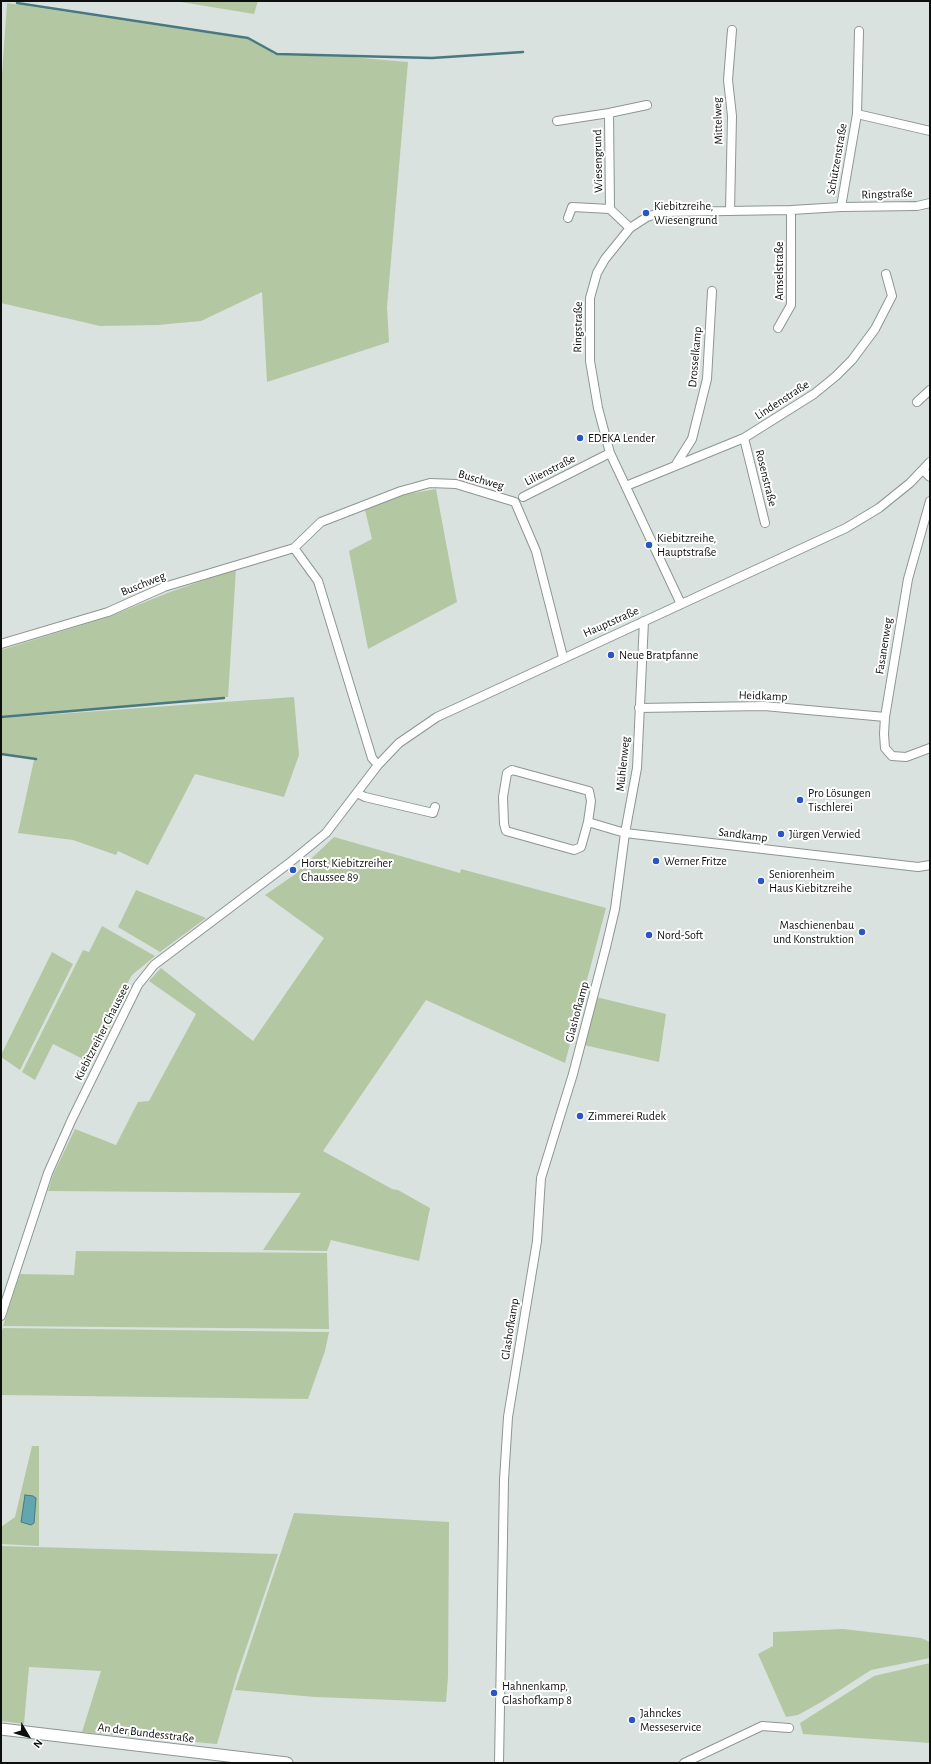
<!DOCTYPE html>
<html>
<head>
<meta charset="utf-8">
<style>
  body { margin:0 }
  #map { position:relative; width:931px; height:1764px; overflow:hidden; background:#d9e2de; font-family:"Alegreya Sans",sans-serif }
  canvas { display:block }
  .frame { position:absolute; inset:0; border:2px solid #0c0f0e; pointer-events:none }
  .north { position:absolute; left:8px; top:1716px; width:40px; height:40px; -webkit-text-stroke:3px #fff; paint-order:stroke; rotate:128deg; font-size:11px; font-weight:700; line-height:16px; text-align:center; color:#0c0f0e }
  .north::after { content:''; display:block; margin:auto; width:14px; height:18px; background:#0c0f0e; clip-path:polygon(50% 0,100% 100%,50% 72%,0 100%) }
</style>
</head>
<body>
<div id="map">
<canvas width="931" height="1764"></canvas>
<div class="frame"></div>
<div class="north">N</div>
</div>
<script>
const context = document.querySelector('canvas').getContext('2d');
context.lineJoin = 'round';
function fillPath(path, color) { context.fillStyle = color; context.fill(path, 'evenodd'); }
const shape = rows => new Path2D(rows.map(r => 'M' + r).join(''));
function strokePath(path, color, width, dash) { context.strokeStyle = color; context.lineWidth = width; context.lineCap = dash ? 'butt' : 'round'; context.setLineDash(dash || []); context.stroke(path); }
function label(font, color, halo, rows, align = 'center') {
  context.font = font + ' "Alegreya Sans",sans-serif'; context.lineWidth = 4; context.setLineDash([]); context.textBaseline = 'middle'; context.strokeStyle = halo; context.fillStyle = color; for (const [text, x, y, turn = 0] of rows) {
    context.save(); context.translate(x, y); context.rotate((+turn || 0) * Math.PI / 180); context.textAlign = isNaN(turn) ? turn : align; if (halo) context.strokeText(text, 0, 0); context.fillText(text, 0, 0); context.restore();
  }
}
fillPath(shape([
  [175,1,258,1,254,14],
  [7,3,248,39,277,55,350,57,408,62,387,307,389,342,267,382,262,292,201,321,158,325,100,326,1,303,1,89],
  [436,489,457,602,368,649,349,551,372,539,365,510,402,495],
  [236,569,228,697,1,716,1,650,108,617,170,592],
  [294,697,299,755,284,797,195,774,148,865,118,851,116,855,73,840,18,833,34,760,37,759,1,754,1,718],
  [334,837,460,873,461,869,606,908,565,1063,426,1000,323,1151,392,1189,398,1190,430,1208,419,1261,331,1240,327,1251,263,1250,301,1193,48,1191,53,1175,75,1129,116,1145,138,1102,149,1101,196,1014,149,981,161,968,253,1041,324,938,265,895,294,875],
  [136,890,206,918,160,952,118,927],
  [102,926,155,956,132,975,119,998,117,1012,91,1063,53,1044,35,1080,22,1072,83,950,89,952],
  [52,952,73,964,20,1070,1,1057,1,1055],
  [596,997,666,1014,659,1062,584,1045],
  [76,1251,327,1253,329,1329,3,1326,20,1274,74,1275],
  [3,1328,329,1332,325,1351,308,1399,1,1395,1,1333],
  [32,1446,39,1446,39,1546,1,1544,1,1527,15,1517],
  [294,1513,449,1522,448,1677,446,1702,315,1697,235,1690],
  [1,1546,278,1554,237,1675,217,1744,82,1732,101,1671,29,1667,24,1724,1,1721],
  [843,1629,921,1638,930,1642,930,1658,871,1670,823,1701,798,1715,786,1717,758,1654,773,1646,773,1632],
  [930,1663,930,1743,803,1734,800,1723,874,1676]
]), '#b4c7a3');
const water = shape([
  [25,1495,33,1496,36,1498,34,1523,31,1525,21,1522,25,1495]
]);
fillPath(water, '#62a6af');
strokePath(water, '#48797f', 1);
strokePath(shape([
  [17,3,248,38,277,54,432,58,523,52],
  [1,717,224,698],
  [1,754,36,759]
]), '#48797f', 2.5);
const minor = shape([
  [857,114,930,131],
  [557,121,609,113],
  [841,207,857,114,859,31],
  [730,211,732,116,728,80,732,30],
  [568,218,572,207,610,209],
  [630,228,610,209,609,113,647,105],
  [778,328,791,305,791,210],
  [917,402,930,390],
  [744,438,765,523],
  [675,466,692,439,707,379,712,291],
  [923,470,930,477],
  [626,486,744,438,814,394,836,376,852,360,875,329,892,296,886,274],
  [523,497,610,453],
  [930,501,908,579,885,717,884,734,885,748,892,756,906,757,930,748],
  [294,548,318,581,372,758,378,765],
  [681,604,610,453,598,408,590,361,590,298,597,273,605,259,630,228,647,217,662,212,791,210,841,207,917,206,930,203],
  [1,644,108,612,164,587,294,548,321,522,401,491,430,483,456,484,515,502,536,551,563,657],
  [639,708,764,706,885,717],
  [512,770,589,791,591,801,588,822,581,847,574,850,506,831,504,824,503,797,507,773,512,770],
  [357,793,365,797,433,813,435,807],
  [588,822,625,833,918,867,930,865],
  [1,1316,48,1173,72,1119,138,985,154,965,288,864,326,833,378,765,399,743,437,717,846,528,879,508,910,483,930,462],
  [499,1763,504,1480,508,1417,537,1241,541,1178,573,1074,606,947,615,909,625,833,637,768,644,621],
  [684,1763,762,1726,789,1728]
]);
const major = shape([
  [1,1729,287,1763]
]);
strokePath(minor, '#8d9692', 10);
strokePath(major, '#8d9692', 13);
strokePath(minor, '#fff', 8);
strokePath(major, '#fff', 11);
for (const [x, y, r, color] of [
  [646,213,4,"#2b55c4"],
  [580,438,4,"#2b55c4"],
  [649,545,4,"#2b55c4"],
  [611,655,4,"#2b55c4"],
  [800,800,4,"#2b55c4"],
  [781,834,4,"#2b55c4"],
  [656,861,4,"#2b55c4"],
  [293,870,4,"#2b55c4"],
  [761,881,4,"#2b55c4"],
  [862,932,4,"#2b55c4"],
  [649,935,4,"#2b55c4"],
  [580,1116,4,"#2b55c4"],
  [494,1693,4,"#2b55c4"],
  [632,1720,4,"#2b55c4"]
]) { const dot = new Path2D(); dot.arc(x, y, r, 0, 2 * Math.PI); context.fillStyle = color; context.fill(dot); strokePath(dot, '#fff', 1.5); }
label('12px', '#0c0f0e', '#fff', [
  ["Mittelweg",718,121,-92],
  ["Schützenstraße",837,159,-80],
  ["Wiesengrund",598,161,-91],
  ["Ringstraße",887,194,-2],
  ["Amselstraße",779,271,-90],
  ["Ringstraße",578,327,-89],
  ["Drosselkamp",695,357,-85],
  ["Lindenstraße",782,400,-33],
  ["Lilienstraße",550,470,-27],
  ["Rosenstraße",766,478,76],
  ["Buschweg",481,480,16],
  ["Buschweg",143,584,-22],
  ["Hauptstraße",611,622,-24],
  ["Fasanenweg",884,646,-81],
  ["Heidkamp",763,696,2],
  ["Mühlenweg",623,764,-84],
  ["Sandkamp",743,835,7],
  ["Glashofkamp",577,1012,-75],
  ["Kiebitzreiher Chaussee",102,1032,-63],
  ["Glashofkamp",510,1329,-81],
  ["An der Bundesstraße",146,1733,7]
]);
label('12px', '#0c0f0e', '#fff', [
  ["Kiebitzreihe,",654,206],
  ["Wiesengrund",654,220],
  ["EDEKA Lender",588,438],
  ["Kiebitzreihe,",657,538],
  ["Hauptstraße",657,552],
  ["Neue Bratpfanne",619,655],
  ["Pro Lösungen",808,793],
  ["Tischlerei",808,807],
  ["Jürgen Verwied",789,834],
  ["Werner Fritze",664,861],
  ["Horst, Kiebitzreiher",301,863],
  ["Chaussee 89",301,877],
  ["Seniorenheim",769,874],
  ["Haus Kiebitzreihe",769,888],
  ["Maschienenbau",854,925,"right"],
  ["und Konstruktion",854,939,"right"],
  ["Nord-Soft",657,935],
  ["Zimmerei Rudek",588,1116],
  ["Hahnenkamp,",502,1686],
  ["Glashofkamp 8",502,1700],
  ["Jahnckes",640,1713],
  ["Messeservice",640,1727]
], 'left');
</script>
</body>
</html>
